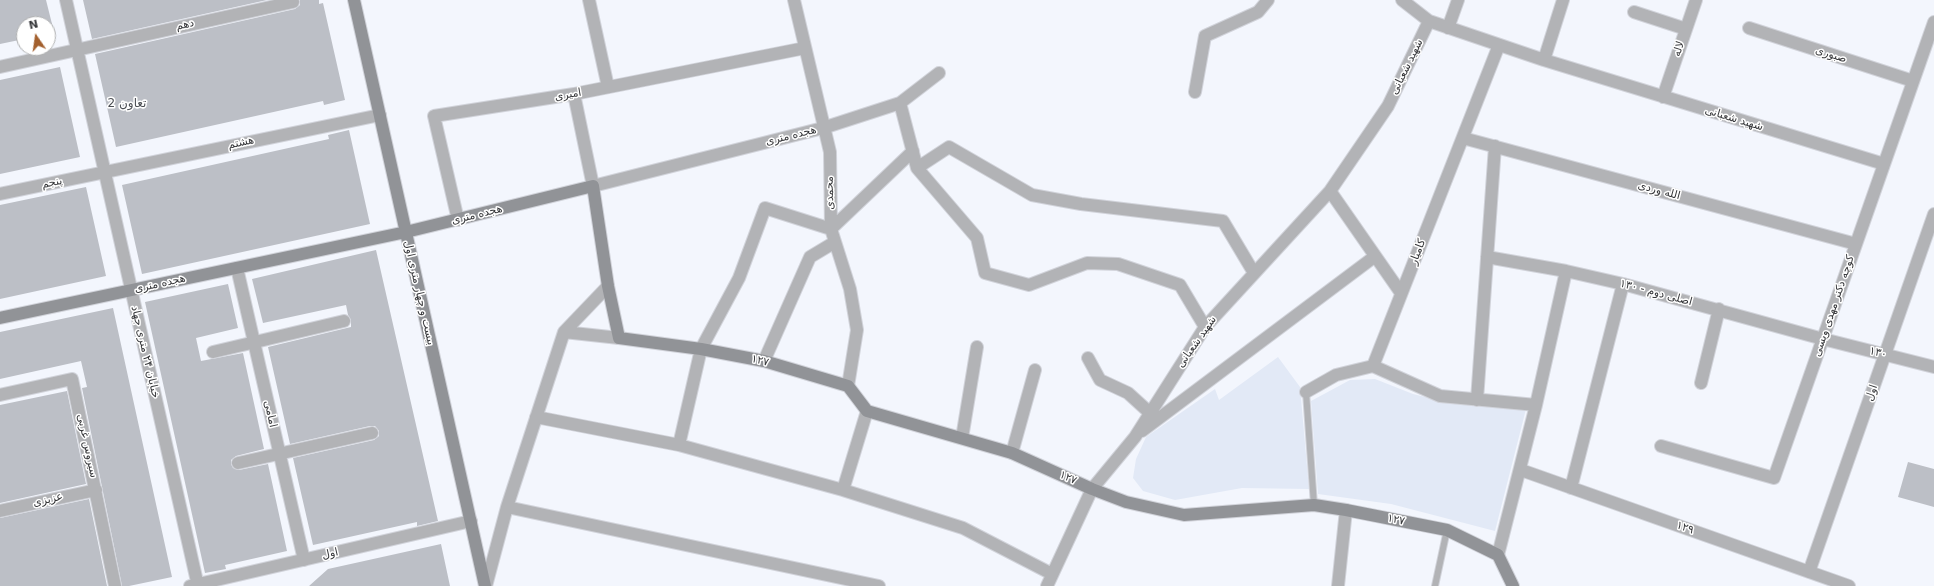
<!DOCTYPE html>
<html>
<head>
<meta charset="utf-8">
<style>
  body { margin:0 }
  #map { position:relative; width:1934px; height:586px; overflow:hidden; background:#f3f6fd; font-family:"DejaVu Sans",sans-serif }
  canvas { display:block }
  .north { position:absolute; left:16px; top:16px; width:40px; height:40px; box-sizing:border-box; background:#fff; border:1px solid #aeafb0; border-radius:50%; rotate:347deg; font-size:11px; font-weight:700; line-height:16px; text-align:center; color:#353639 }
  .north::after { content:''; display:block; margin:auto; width:14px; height:18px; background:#a3602e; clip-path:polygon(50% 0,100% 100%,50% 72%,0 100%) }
</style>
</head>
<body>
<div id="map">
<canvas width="1934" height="586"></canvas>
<div class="north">N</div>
</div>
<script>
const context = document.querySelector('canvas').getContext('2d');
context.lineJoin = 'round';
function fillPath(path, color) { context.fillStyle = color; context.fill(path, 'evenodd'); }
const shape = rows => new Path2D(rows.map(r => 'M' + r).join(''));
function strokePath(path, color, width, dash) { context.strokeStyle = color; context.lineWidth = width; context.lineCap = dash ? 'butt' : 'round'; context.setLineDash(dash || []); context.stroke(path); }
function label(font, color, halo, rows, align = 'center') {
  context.font = font + ' "DejaVu Sans",Vazirmatn,sans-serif'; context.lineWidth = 3; context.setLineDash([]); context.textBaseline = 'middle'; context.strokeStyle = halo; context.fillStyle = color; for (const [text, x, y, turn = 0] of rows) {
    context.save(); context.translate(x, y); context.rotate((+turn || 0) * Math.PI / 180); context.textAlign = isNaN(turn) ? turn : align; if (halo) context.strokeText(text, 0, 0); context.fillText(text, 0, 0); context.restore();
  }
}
fillPath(shape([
  [1278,357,1300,387,1309,489,1242,488,1175,500,1143,491,1133,478,1136,459,1146,437,1215,389,1219,400],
  [1375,379,1413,394,1450,403,1526,409,1495,531,1391,504,1318,494,1311,401,1350,380]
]), '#e2e9f6');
fillPath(shape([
  [0,0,46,0,52,24,24,24,24,39,0,44],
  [83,0,267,0,92,39],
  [300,0,319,0,319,4,323,3,345,100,324,105,323,101,116,147,95,54,295,9,300,5],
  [60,67,80,157,0,174,0,80],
  [349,130,370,224,142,274,122,185,329,139,328,135],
  [86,187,106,276,0,299,0,205],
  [376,250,438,521,417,526,417,522,313,545,293,458,374,440,379,436,379,431,375,426,370,426,290,444,268,347,351,327,351,320,348,315,346,305,263,323,252,279],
  [228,284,238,328,196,338,201,361,243,353,264,449,236,456,231,460,231,464,233,468,239,470,268,464,287,551,225,565,226,569,205,573,145,302],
  [113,308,172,577,129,586,122,586,82,388,87,387,81,361,0,379,0,332],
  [67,391,86,484,0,503,0,405],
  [1908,462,1934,469,1934,507,1898,497],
  [89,499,107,586,0,586,0,518],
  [441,544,450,586,309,586,328,569]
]), '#bcbfc6');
const lane = shape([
  [1306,392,1314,505],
  [1435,586,1447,530]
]);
const street = shape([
  [66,0,198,586],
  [589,0,608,87],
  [794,0,830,152,831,229,850,289,857,330,848,386],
  [1402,0,1429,21],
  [1634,12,1686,29],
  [1448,28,1458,0],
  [1749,28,1913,81],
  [1544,60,1563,0],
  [0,67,293,2],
  [1195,92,1205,36,1258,12,1268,0],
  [574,94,593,186,823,128,900,103,939,73],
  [1663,97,1696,0],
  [900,103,917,168,977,238,985,273,1029,285,1087,263,1118,264,1180,285,1205,327],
  [1463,138,1856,244],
  [917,168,949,147,1032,195,1081,204,1223,221,1254,273],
  [1330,191,1401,293],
  [0,194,380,115],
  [458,220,434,116,574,94,805,48],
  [1487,257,1566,271,1623,284,1823,339,1934,367],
  [237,268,304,560],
  [608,286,564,332,619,338],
  [213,352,344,321],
  [1088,358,1100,380,1128,393,1150,413],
  [764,361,810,257,835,242],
  [1373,366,1499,45],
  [1701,383,1719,309],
  [1306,392,1336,375,1373,366,1440,396,1536,405],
  [0,395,72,379,115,586],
  [1477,400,1495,146],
  [536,417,679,445,843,490,867,411],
  [1142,431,1374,257],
  [962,438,977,347],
  [679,445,701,349,739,278,765,208,831,229,913,151],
  [1661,446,1774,478,1934,22],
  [1012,453,1035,370],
  [238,463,372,433],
  [1521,470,1849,586],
  [1571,488,1623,284],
  [843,490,963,528,1052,574],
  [507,507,879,586],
  [0,511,96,490],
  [1498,555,1536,405,1566,271],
  [1809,572,1934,214],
  [190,586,471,521],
  [486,586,507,507,564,332],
  [1047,586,1092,489,1135,437,1205,327,1330,191,1388,106,1429,21,1544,60,1884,164],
  [1338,586,1346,510]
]);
const secondary = shape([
  [354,0,485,586],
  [0,318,406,232,593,186,608,286,619,338,701,349,764,361,848,386,867,411,1012,453,1092,489,1126,502,1184,515,1314,505,1346,510,1447,530,1498,555,1513,586]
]);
strokePath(lane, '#d1d3da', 8);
strokePath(street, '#d1d3da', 14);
strokePath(secondary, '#d1d3da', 14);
strokePath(lane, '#b2b3b6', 6);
strokePath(street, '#b2b3b6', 12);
strokePath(secondary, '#919397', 12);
label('11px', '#353639', '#fff', [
  ["دهم",185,25,-13],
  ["لاله",1679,49,-72],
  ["صبوری",1831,55,18],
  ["شهید شعبانی",1407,67,-64],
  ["امیری",568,95,-10],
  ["شهید شعبانی",1734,119,17],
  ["هجده متری",791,136,-14],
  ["هشتم",241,143,-12],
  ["پنجم",52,183,-12],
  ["الله وردی",1659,191,15],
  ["محمدی",830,193,-91],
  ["هجده متری",477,215,-14],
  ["کامیار",1418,252,-69],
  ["هجده متری",160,284,-12],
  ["بیست و چهار متری اول",419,293,77],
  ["اصلی دوم - ۱۳۰",1656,293,15],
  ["کوچه دکتر مهدی ویسی",1834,306,-71],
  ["شهید شعبانی",1197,342,-55],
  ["خیابان ۲۴ متری جهاد",145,352,77],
  ["۱۳۰",1878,353,14],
  ["۱۲۷",760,361,13],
  ["اول",1872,393,-71],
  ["امامی",270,414,77],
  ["سیروس غربی",87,446,78],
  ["۱۲۷",1068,478,24],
  ["عزیزی",48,500,-13],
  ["۱۲۷",1396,520,12],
  ["۱۲۹",1685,528,19],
  ["اول",330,554,-13]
]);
label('12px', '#4b4e53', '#fff', [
  ["تعاون 2",127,104]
]);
</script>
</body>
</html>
